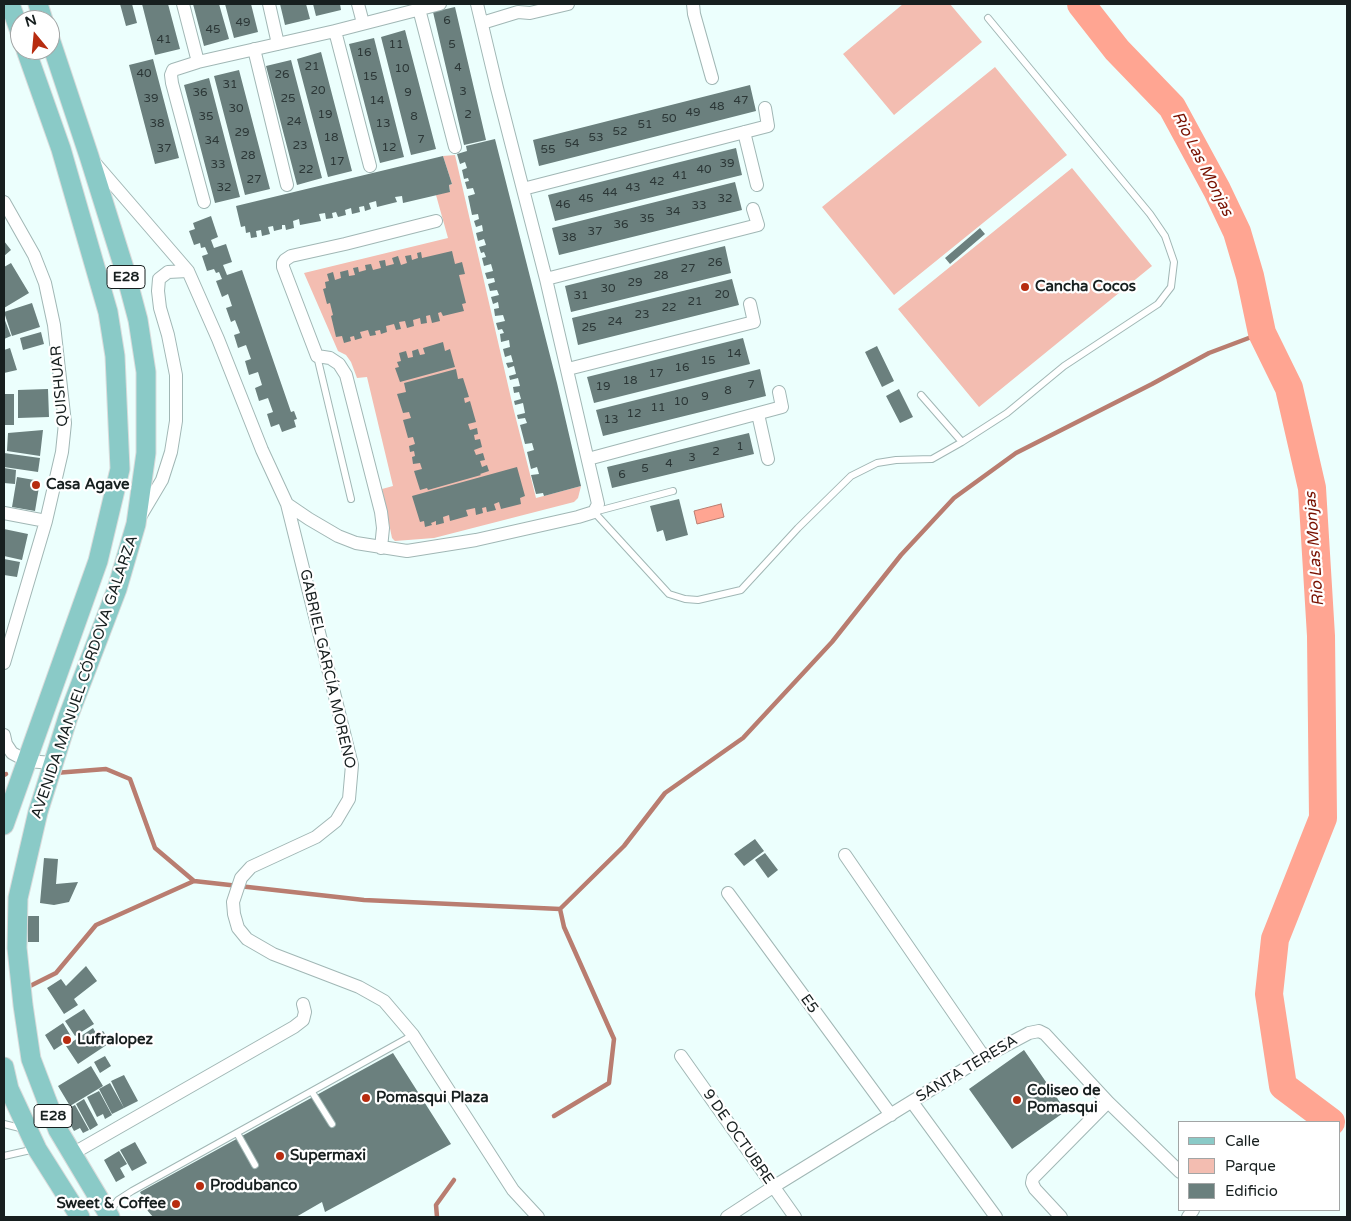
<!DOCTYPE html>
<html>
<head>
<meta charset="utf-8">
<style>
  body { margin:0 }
  #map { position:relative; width:1351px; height:1221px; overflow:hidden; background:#ecfffd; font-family:"Varela Round",sans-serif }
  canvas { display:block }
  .frame { position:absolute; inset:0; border:5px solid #171f1f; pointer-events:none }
  .legend { position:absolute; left:1178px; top:1121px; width:162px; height:90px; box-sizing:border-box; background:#fff; border:1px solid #a2a5a5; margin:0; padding:6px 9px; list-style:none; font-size:15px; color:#171f1f }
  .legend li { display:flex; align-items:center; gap:10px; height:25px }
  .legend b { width:25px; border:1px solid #a2a5a5 }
  .north { position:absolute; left:10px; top:10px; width:50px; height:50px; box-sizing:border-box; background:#fff; border:1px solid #a2a5a5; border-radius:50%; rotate:343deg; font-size:14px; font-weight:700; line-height:20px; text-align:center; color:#171f1f }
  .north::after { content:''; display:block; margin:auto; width:18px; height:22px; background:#b72c10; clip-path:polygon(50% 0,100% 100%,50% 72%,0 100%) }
</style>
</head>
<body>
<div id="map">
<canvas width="1351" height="1221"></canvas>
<div class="frame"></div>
<ul class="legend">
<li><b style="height:6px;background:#8acac7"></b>Calle</li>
<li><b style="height:14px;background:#f3bdb1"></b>Parque</li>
<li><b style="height:14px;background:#6b807e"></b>Edificio</li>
</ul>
<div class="north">N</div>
</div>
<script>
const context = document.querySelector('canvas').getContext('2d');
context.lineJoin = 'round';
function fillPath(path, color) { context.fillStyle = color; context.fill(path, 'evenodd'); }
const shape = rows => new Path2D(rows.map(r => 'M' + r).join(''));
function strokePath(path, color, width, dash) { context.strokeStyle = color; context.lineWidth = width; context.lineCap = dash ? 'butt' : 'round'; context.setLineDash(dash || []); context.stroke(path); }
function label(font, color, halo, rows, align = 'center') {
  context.font = font + ' "Varela Round",sans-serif'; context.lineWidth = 4.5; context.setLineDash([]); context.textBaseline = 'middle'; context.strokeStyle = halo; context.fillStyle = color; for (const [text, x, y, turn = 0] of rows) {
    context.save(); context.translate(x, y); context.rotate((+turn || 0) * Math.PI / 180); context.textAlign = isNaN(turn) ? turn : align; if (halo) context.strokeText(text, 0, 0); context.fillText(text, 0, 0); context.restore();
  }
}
fillPath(shape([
  [903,4,950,4,982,42,894,115,843,54],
  [995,67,1067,155,894,295,822,207],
  [455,155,513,407,536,498,581,486,578,498,574,502,434,538,395,541,392,538,382,489,393,486,367,377,357,378,351,362,346,355,338,351,304,273,448,238,436,195,450,191,449,185,452,184,443,156],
  [1072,168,1152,266,979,407,898,309]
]), '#f3bdb1');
const water = shape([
  [721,504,724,517,697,524,694,511,721,504]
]);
fillPath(water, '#ffa592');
strokePath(water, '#b97d70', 1);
strokePath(shape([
  [55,773,106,769,130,779,155,848,194,881,364,900,560,909],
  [4,775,6,774],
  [26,988,56,973,96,925,194,881],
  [554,1116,609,1083,614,1039,564,927,560,909,624,846,665,793,743,738,832,642,901,555,954,498,1016,453,1152,384,1209,353,1262,333],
  [437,1217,436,1205,454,1180]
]), '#b97d70', 4.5);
strokePath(shape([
  [1081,4,1117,50,1172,107,1217,190,1237,232,1250,276,1262,333,1289,388,1312,488,1321,636,1323,818,1275,939,1269,994,1283,1086,1331,1122]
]), '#ffa592', 28);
fillPath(shape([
  [120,4,132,4,137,23,126,26],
  [142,4,168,4,180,49,155,55],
  [193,4,219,4,229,39,204,46],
  [225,4,251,4,258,32,234,38],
  [280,4,306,4,310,19,285,25],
  [313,4,340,4,341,10,316,16],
  [455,7,486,140,464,145,433,12],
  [405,30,436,149,411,155,381,37],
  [374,38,404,157,380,163,349,44],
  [321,52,352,171,328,177,297,59],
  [153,59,179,158,155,164,129,65],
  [291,60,322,178,297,185,266,66],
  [239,70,270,189,245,195,214,76],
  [209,78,240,197,215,203,184,85],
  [750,85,756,111,539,166,533,140],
  [495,139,557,383,581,486,544,496,543,493,536,494,531,475,539,474,537,467,531,469,527,452,534,450,532,443,525,444,520,425,527,423,525,418,518,419,517,415,525,413,523,403,515,405,514,401,521,399,519,392,514,393,513,387,520,386,518,378,510,380,509,376,516,374,514,366,508,368,506,363,513,362,511,355,505,357,503,349,510,347,509,340,501,342,500,334,504,333,502,329,498,330,496,323,505,321,503,315,495,316,494,309,499,308,498,302,493,304,491,297,499,295,497,290,490,291,488,284,495,282,494,278,487,279,485,273,493,271,491,264,484,266,482,258,486,257,484,252,481,253,479,247,486,245,484,239,478,241,476,233,483,231,482,225,476,227,474,221,479,219,478,214,472,215,468,196,475,194,473,188,467,189,465,182,469,181,468,178,464,179,462,170,467,168,465,162,460,164,457,154,467,151,466,146],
  [736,148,742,175,555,221,548,195],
  [443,156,452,184,449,185,450,192,403,203,402,196,395,197,397,202,377,207,376,201,369,203,371,209,365,211,364,206,359,207,360,212,352,214,351,208,345,210,346,215,338,217,336,212,332,213,333,218,326,219,325,213,319,214,321,221,300,225,299,219,293,221,294,228,286,230,285,225,282,225,282,229,274,231,273,226,268,227,270,234,262,236,261,230,256,231,257,237,251,238,250,232,246,233,245,226,241,227,236,206],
  [735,182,742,210,559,255,552,228],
  [211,216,218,237,211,240,214,248,226,244,232,262,223,265,227,275,242,270,291,412,294,411,297,419,294,420,296,427,282,432,279,424,271,427,267,414,273,412,268,398,259,401,255,388,262,385,258,372,249,375,245,361,251,359,246,345,238,348,234,335,240,333,235,320,231,322,226,308,232,306,228,294,222,297,216,281,222,279,219,272,216,273,214,269,207,271,202,256,208,254,205,247,201,248,200,243,194,245,189,231,195,229,193,223],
  [980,228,985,234,950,264,945,258],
  [4,241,11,250,4,256],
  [725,246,731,273,571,312,565,286],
  [452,251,455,264,462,262,465,274,459,275,466,303,462,304,464,311,443,316,441,312,438,313,440,321,432,323,430,315,426,316,427,323,421,324,420,318,413,320,414,326,407,328,405,321,399,322,401,329,396,330,394,324,386,326,387,332,381,334,380,330,375,331,376,335,370,336,368,330,360,332,362,338,355,340,354,336,350,337,351,341,344,343,342,336,336,337,331,316,333,315,330,303,327,304,323,289,326,288,325,282,329,281,327,274,333,272,335,280,341,278,340,272,348,270,349,276,355,275,353,268,358,267,359,272,366,270,365,265,371,264,373,270,381,268,379,261,385,260,386,266,394,264,392,258,398,256,401,265,407,263,405,256,411,255,412,260,418,258,417,253,421,252,422,258],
  [11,263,29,293,4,308,4,267],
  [732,279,739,305,578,345,572,318],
  [32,303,40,327,12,336,4,312],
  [4,318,11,336,4,339],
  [41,332,44,344,23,350,20,338],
  [743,338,750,364,594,403,587,377],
  [443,342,445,351,450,349,455,367,400,382,395,368,399,367,397,362,401,361,399,353,406,351,408,358,413,357,412,351,418,349,420,355,425,354,423,348],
  [877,346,894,381,882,387,865,352],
  [10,348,17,370,4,373,4,350],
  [456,369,458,379,463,378,469,397,464,398,465,403,470,401,476,422,468,424,470,430,477,428,478,434,474,435,475,440,480,439,482,447,474,450,476,455,483,453,485,460,480,461,482,467,487,465,489,471,480,474,481,475,428,490,427,488,420,490,414,471,422,469,420,463,413,464,412,457,415,456,414,451,410,452,409,446,415,444,413,437,408,438,403,420,411,418,409,412,403,413,397,394,406,392,404,383],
  [760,369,766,396,603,436,596,410],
  [48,389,49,417,18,418,18,390],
  [899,389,913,417,900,423,886,396],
  [4,394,14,394,14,425,4,425],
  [43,430,40,456,7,451,8,433],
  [749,433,754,454,612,488,607,467],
  [4,453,40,458,38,472,4,467],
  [517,467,525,496,520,498,521,504,501,509,499,502,494,504,496,510,487,512,486,507,482,508,483,513,476,515,475,508,466,510,468,516,450,521,449,515,443,517,444,523,436,525,436,521,431,523,432,525,425,527,424,521,420,522,412,496],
  [4,468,16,470,15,484,4,483],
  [17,477,40,481,35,511,12,507],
  [679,499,688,535,666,541,663,530,657,532,650,506],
  [4,529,28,534,22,560,4,556],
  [4,559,20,562,17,577,4,575],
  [755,839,764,851,744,866,734,854],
  [765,853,778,870,768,878,755,860],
  [44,858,58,859,56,884,78,882,69,902,54,905,40,903],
  [27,916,39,916,39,942,28,942],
  [86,966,97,981,74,999,78,1005,64,1014,47,988,61,979,66,986],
  [84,1009,94,1024,75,1036,65,1021],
  [63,1023,72,1038,54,1050,45,1035],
  [93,1028,97,1035,103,1031,111,1042,78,1064,66,1046],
  [1024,1050,1066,1111,1012,1149,969,1089],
  [393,1053,451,1144,325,1212,322,1202,296,1217,153,1217,141,1203,145,1201,140,1192],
  [105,1056,111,1066,100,1073,94,1062],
  [91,1066,103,1086,70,1106,58,1086],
  [124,1075,138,1101,124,1108,111,1081],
  [110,1083,124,1108,112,1114,99,1089],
  [99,1091,112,1115,105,1119,103,1114,97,1117,87,1097],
  [84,1099,98,1125,90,1130,76,1104],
  [75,1105,89,1130,83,1133,80,1128,74,1131,63,1111],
  [135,1142,147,1163,132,1171,120,1150],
  [119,1151,127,1164,120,1168,125,1177,116,1182,104,1160]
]), '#6b807e');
const lane = shape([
  [317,356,351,499],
  [962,442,1007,413,1064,366,1158,304,1171,287,1174,262,1165,236,1150,214,988,18],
  [673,491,594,512,669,594,685,599,698,600,741,590,798,528,851,476,877,463,896,460,932,459,962,442,921,395],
  [312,1092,332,1124],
  [4,1124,24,1129],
  [237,1133,255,1165],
  [4,1156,35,1149],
  [110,1211,118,1200,132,1191,413,1035]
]);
const street = shape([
  [183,4,198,62],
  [269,4,278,44],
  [358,4,363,23],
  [693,4,694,14,712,78],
  [419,9,455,147],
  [482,23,518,12,530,13,568,4],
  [335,31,370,166],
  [254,49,287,185],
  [744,132,757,185],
  [94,162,188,271,218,339,262,450,287,504,352,765,349,799,336,821,316,837,251,867,241,878,233,902,234,914,238,928,247,939,273,954,359,987,384,1001,413,1035,513,1190,538,1217],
  [523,189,768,126,765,108],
  [4,202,34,255,45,283,54,325,65,423,62,452,46,521,4,663],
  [204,202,172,83,171,75,173,70,198,62,335,31,440,4],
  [546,279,758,225,753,209],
  [568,369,754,322,750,304],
  [758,414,768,459],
  [588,459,782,407,779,392],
  [287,504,309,519,338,536,356,543,407,551,476,540,578,517,594,512,598,504,546,279,497,88,477,4],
  [4,513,46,521],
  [140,517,162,480,171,452,176,421,176,375,168,335,160,308,158,291,159,279,168,272,188,271],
  [381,548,383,528,381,512,346,375,339,364,330,358,317,356,283,267,283,263,285,260,291,256,345,244,436,221],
  [4,735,6,744,12,753,27,761,53,763],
  [845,855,984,1057],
  [728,893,891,1115],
  [681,1056,795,1217],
  [912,1102,996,1217],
  [72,1154,294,1027,303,1020,305,1012,303,1004],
  [727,1217,773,1187,984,1057,1029,1033,1039,1031,1045,1034,1108,1102,1180,1172],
  [1061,1217,1035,1189,1032,1183,1033,1178,1108,1102],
  [1188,1217,1193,1210]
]);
const primary = shape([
  [10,4,20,32],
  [38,4,43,20],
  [50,39,89,156,125,271,138,320,146,372,146,453,136,524,117,589,68,717,38,812,18,898,17,948,23,1005,31,1059,58,1130,110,1217],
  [4,825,98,561,120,469,115,356,108,312,61,149,26,50],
  [4,1067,9,1089,37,1149,80,1217]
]);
strokePath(lane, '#a1b7b5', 8);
strokePath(street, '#a1b7b5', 14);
strokePath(primary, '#dadbdb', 21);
strokePath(lane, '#fff', 6);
strokePath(street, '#fff', 12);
strokePath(primary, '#8acac7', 19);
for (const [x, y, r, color] of [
  [1025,287,5,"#b72c10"],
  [36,485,5,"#b72c10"],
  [67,1040,5,"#b72c10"],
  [366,1098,5,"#b72c10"],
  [1017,1100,5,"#b72c10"],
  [280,1156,5,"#b72c10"],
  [200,1186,5,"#b72c10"],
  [176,1204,5,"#b72c10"]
]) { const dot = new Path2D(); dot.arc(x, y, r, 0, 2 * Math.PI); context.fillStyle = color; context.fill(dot); strokePath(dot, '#fff', 2); }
label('12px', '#2c3737', null, [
  ["6",447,21],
  ["49",243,23],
  ["45",213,30],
  ["41",164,40],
  ["11",396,45],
  ["5",452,45],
  ["16",364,53],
  ["21",312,67],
  ["4",458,68],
  ["10",402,69],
  ["40",144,74],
  ["26",282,75],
  ["15",370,77],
  ["31",230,85],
  ["20",318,91],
  ["3",463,92],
  ["36",200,93],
  ["9",408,93],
  ["39",151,99],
  ["25",288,99],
  ["14",377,101],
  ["47",741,101],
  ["48",717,107],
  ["30",236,109],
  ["49",693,113],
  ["19",325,115],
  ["2",468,115],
  ["35",206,117],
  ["8",414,117],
  ["50",669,119],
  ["24",294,122],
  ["38",157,124],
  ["13",383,124],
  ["51",645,125],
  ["52",620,132],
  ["29",242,133],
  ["18",331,138],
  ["53",596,138],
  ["7",421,140],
  ["34",212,141],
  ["54",572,144],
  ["23",300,146],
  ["12",389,148],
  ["37",164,149],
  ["55",548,150],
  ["28",248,156],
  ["17",337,162],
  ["39",727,164],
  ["33",218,165],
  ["22",306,170],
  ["40",704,170],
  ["41",680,176],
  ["27",254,180],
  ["42",657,182],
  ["32",224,188],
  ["43",633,188],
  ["44",610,193],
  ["45",586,199],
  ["32",725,199],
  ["46",563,205],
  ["33",699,206],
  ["34",673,212],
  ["35",647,219],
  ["36",621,225],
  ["37",595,232],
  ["38",569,238],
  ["26",715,263],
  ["27",688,269],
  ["28",661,276],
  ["29",635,283],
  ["30",608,289],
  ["20",722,295],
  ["31",581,296],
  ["21",695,302],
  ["22",669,308],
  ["23",642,315],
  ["24",615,322],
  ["25",589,328],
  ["14",734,354],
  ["15",708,361],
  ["16",682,368],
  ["17",656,374],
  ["18",630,381],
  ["7",751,385],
  ["19",603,387],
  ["8",728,391],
  ["9",705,397],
  ["10",681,402],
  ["11",658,408],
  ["12",634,414],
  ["13",611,420],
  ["1",740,447],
  ["2",716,452],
  ["3",692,458],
  ["4",669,464],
  ["5",645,469],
  ["6",622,475]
]);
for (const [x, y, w] of [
  [126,277,38],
  [53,1116,38]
]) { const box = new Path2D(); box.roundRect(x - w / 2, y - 11.5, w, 23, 4); context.fillStyle = '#fff'; context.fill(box); strokePath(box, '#171f1f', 1); }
label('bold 14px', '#171f1f', null, [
  ["E28",126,277],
  ["E28",53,1116]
]);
label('bold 15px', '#171f1f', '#fff', [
  ["Cancha Cocos",1035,287],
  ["Casa Agave",46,485],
  ["Lufralopez",77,1040],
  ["Coliseo de",1027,1091],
  ["Pomasqui",1027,1108],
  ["Pomasqui Plaza",376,1098],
  ["Supermaxi",290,1156],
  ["Produbanco",210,1186],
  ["Sweet & Coffee",166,1204,"right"]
], 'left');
label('15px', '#171f1f', '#fff', [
  ["QUISHUAR",60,386,-95],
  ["GABRIEL GARCÍA MORENO",327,669,77],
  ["AVENIDA MANUEL CÓRDOVA GALARZA",85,677,-71],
  ["E5",809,1004,54],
  ["SANTA TERESA",967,1069,-31],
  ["9 DE OCTUBRE",738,1137,55]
]);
label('italic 16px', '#791100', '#fff', [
  ["Rio Las Monjas",1202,164,63],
  ["Rio Las Monjas",1315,549,-94]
]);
</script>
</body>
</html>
